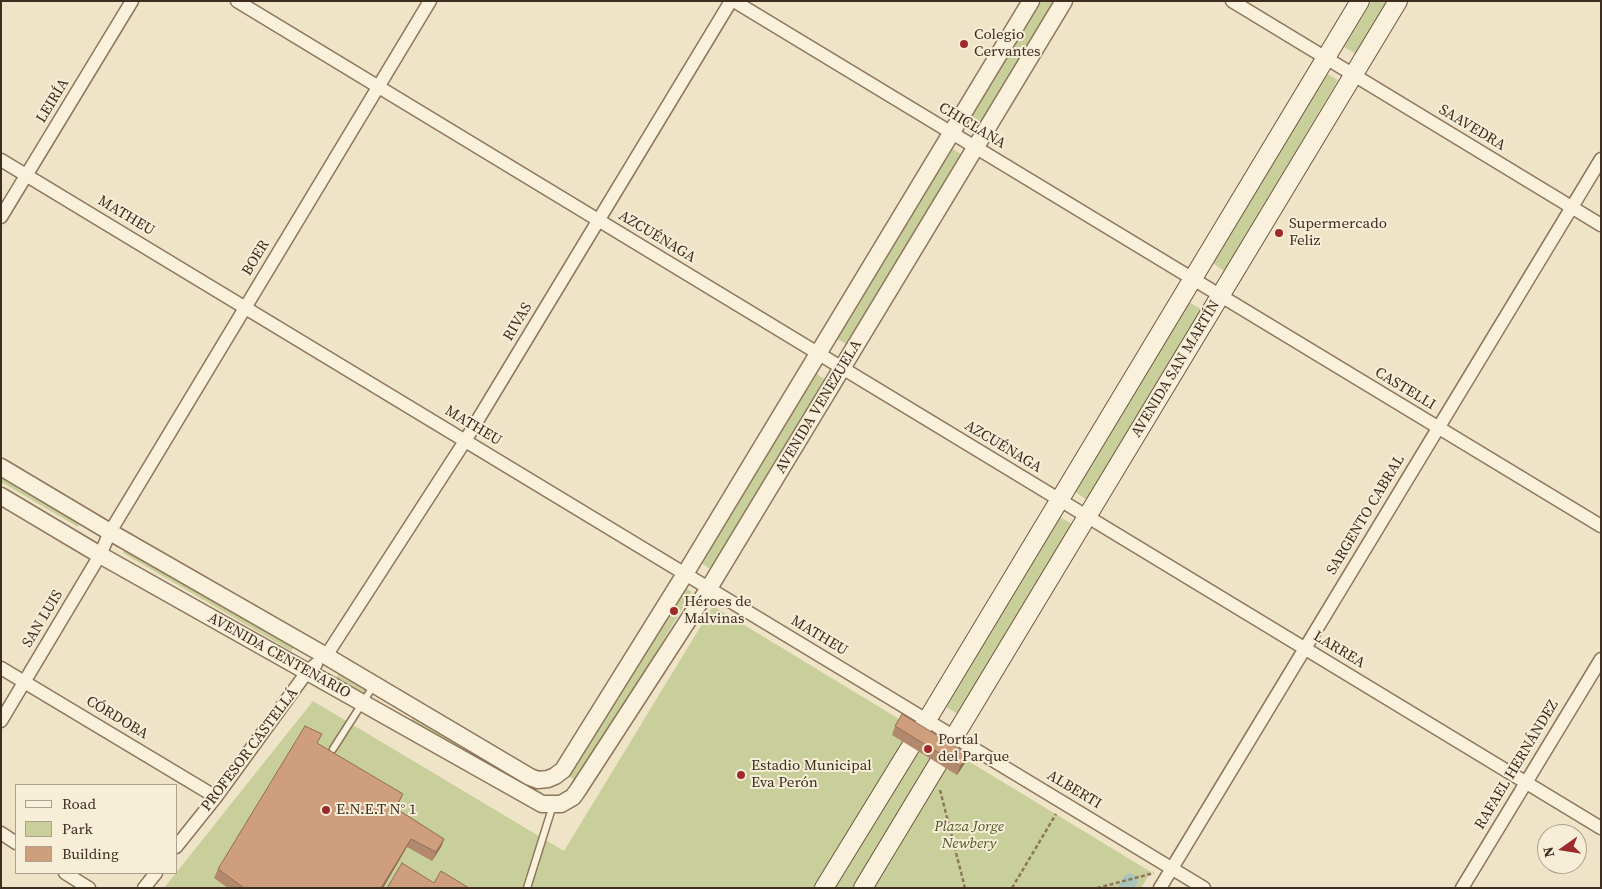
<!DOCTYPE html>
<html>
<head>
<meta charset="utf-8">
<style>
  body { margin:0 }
  #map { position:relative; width:1602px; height:889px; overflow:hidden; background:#f0e4c8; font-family:"Source Serif 4",serif }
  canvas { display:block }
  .frame { position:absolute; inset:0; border:2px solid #3d2e20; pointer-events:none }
  .legend { position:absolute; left:15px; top:784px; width:162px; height:90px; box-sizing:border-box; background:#f7eed8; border:1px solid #ada18e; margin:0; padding:6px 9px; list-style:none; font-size:15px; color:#3d2e20 }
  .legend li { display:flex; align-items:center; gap:10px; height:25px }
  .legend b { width:25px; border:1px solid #ada18e }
  .north { position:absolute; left:1537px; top:824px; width:50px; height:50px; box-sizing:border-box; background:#f7eed8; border:1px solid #ada18e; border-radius:50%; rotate:257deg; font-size:14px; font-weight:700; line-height:20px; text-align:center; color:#3d2e20 }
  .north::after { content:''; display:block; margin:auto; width:18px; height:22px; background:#9e2a2b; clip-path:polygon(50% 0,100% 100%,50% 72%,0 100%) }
</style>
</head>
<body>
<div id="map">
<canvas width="1602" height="889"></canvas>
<div class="frame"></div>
<ul class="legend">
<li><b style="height:6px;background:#faf1dc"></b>Road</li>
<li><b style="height:14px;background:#c9cf9b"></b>Park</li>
<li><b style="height:14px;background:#cf9f7d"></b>Building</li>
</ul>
<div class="north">N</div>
</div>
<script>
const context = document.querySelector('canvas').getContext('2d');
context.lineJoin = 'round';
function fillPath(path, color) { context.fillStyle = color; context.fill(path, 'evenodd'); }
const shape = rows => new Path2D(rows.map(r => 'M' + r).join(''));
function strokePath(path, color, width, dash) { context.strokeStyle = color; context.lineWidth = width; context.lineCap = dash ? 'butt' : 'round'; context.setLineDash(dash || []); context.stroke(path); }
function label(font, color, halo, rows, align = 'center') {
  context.font = font + ' "Source Serif 4",serif'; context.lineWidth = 4; context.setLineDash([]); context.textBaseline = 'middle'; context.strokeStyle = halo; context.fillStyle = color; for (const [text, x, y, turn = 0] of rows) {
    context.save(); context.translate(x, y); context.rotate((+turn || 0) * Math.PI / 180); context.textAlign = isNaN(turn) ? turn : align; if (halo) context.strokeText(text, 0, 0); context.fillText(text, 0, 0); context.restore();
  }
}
fillPath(shape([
  [1040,1,1056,1,980,128,968,121],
  [1372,1,1388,1,1356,54,1344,47],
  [1326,73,1338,80,1224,271,1213,263],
  [950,147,962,155,848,345,836,338],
  [1189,302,1201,309,1087,500,1075,492],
  [814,372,826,380,712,570,701,563],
  [1,476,80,523,78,527,1,482],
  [1060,517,1072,524,958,714,946,707],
  [125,549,294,647,291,651,123,553],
  [681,585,692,592,579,783,567,775],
  [713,606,1151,872,1141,888,164,888,313,701,564,851],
  [338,674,368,689,365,693,336,678],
  [413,717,543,793,541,797,411,721]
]), '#c9cf9b');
strokePath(shape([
  [1126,888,1130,881]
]), '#a9c4bc', 15);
const service = shape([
  [333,749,374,685],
  [527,888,553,805]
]);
const minor = shape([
  [237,1,1601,828],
  [734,1,1601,526],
  [1232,1,1601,225],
  [1,160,1204,888],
  [1,217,132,1],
  [326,656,465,441,731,1],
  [1,668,216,797],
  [1,721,100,555,110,532,430,1],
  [1,833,16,843],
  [176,847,216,797,307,672,316,664],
  [65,873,89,888],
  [144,888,156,873],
  [1160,888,1601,159],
  [1462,888,1601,659]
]);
const tertiary = shape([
  [1,467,110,532,326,656,530,777,538,780,548,779,555,776,563,770,685,574,1031,1],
  [1,496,100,555,542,804,561,804,573,797,578,790,709,588,1064,1]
]);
const secondary = shape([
  [824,888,927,720,1360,1],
  [863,888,1398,1]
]);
strokePath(service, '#8d765c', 9);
strokePath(minor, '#8d765c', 15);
strokePath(tertiary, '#8d765c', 19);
strokePath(secondary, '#6f573f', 20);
strokePath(shape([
  [940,790,965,888],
  [1012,888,1056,814],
  [1097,888,1154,873]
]), '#8d765c', 2.5, [4, 2.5]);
strokePath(service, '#faf1dc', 6);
strokePath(minor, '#faf1dc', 12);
strokePath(tertiary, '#faf1dc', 16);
strokePath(secondary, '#faf1dc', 18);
fillPath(shape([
  [895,726,965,763,957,775,892,735],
  [318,744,399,803,396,808,444,839,441,847,432,861,407,847,383,888,228,888,214,878,218,869]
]), '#b2896c');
fillPath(shape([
  [968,754,965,763,957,775,960,766],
  [403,794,399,803,392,816,395,808],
  [411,839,407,847,383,888,381,888],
  [444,839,441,847,432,861,436,852]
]), '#916f58');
const building = shape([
  [902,714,968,754,960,766,895,726,902,714],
  [305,726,322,734,317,743,403,794,395,808,444,839,436,852,411,839,381,888,244,888,218,869,305,726],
  [402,863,434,883,441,871,469,888,387,888,402,863]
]);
fillPath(building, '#cf9f7d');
strokePath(building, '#916f58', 1);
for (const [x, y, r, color] of [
  [964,44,5,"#9e2a2b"],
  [1279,233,5,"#9e2a2b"],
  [674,611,5,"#9e2a2b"],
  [928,749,5,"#9e2a2b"],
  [741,775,5,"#9e2a2b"],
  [326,810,5,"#9e2a2b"]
]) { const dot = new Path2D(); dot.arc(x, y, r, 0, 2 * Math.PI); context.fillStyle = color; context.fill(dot); strokePath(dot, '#f7eed8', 2); }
label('15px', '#3d2e20', '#f7eed8', [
  ["Colegio",974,35],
  ["Cervantes",974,52],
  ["Supermercado",1289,224],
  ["Feliz",1289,241],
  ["Héroes de",684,602],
  ["Malvinas",684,619],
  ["Portal",938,740],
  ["del Parque",938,757],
  ["Estadio Municipal",751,766],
  ["Eva Perón",751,783],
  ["E.N.E.T N° 1",336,810]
], 'left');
label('15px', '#3d2e20', '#f7eed8', [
  ["LEIRÍA",53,101,-59],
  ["CHICLANA",972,126,31],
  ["SAAVEDRA",1472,128,31],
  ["MATHEU",126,216,31],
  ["AZCUÉNAGA",657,237,31],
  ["BOER",256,258,-59],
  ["RIVAS",518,322,-59],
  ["AVENIDA SAN MARTÍN",1176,369,-59],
  ["CASTELLI",1405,389,31],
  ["AVENIDA VENEZUELA",819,407,-59],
  ["MATHEU",473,426,31],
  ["AZCUÉNAGA",1003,447,31],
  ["SARGENTO CABRAL",1366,515,-59],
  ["SAN LUIS",43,619,-59],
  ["MATHEU",819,636,31],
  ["LARREA",1339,650,31],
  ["AVENIDA CENTENARIO",279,656,29],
  ["CÓRDOBA",117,718,31],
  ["PROFESOR CASTELLÁ",250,750,-53],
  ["RAFAEL HERNÁNDEZ",1517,765,-59],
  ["ALBERTI",1074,790,31]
]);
label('italic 15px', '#4d5a26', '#f7eed8', [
  ["Plaza Jorge",969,827],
  ["Newbery",969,844]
]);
</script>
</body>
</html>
